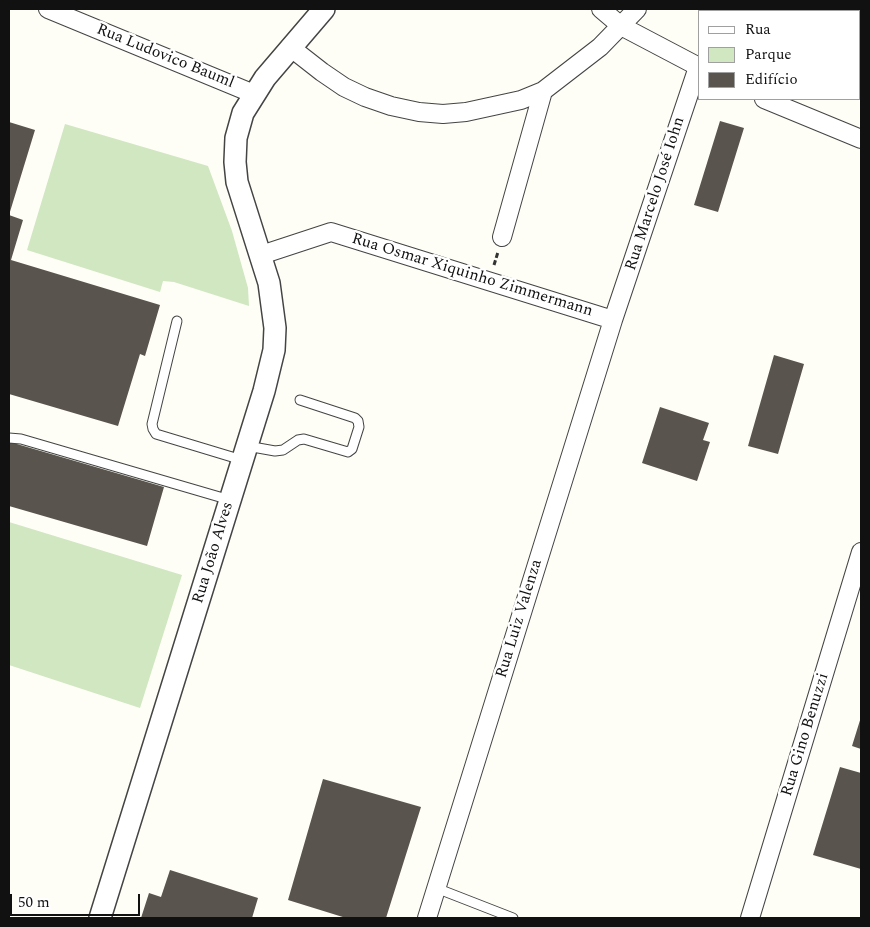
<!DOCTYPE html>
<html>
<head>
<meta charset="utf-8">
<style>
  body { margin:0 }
  #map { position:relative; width:870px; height:927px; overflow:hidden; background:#fefef6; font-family:Spectral,serif }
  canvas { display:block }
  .frame { position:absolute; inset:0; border:10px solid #111; pointer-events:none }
  .legend { position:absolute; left:698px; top:10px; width:162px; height:90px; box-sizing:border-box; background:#fff; border:1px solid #a0a0a0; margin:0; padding:6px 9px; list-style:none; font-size:15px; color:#111 }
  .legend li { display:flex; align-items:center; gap:10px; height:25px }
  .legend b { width:25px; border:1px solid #a0a0a0 }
  .scale { position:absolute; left:10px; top:894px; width:130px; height:22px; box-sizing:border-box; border:2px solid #111; border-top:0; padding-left:6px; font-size:15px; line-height:18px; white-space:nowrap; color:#111; -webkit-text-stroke:4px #fff; paint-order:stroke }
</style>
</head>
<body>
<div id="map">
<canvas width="870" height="927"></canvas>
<div class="frame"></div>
<ul class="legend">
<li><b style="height:6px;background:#fff"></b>Rua</li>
<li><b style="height:14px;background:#d0e7c1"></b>Parque</li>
<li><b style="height:14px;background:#59544e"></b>Edifício</li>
</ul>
<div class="scale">50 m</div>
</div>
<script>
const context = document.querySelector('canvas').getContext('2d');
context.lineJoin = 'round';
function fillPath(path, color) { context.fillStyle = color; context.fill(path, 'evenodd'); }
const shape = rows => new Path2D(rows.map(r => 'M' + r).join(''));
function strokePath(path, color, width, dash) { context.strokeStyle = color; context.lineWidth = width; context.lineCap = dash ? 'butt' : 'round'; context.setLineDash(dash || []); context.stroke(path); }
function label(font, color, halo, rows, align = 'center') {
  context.font = font + ' Spectral,serif'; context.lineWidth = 5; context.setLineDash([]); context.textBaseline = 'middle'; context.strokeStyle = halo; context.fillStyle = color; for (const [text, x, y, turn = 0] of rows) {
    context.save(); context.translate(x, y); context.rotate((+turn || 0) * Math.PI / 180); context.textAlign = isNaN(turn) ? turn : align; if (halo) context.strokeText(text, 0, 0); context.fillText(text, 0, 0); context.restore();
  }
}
fillPath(shape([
  [65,124,208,166,232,231,248,288,249,306,174,282,163,281,160,292,27,250],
  [9,522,182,575,140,708,9,665]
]), '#d0e7c1');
fillPath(shape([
  [720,121,744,128,718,212,694,205],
  [9,122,35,130,9,215],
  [9,215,23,220,11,260,160,305,145,356,140,354,118,426,9,394],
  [774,355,804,364,778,454,748,446],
  [660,407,709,423,703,440,710,442,697,481,642,463],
  [10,442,164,487,147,546,9,506,9,447],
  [861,717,861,749,852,746],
  [840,767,861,773,861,869,813,855],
  [323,779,421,807,386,918,346,918,288,900],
  [170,870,258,898,252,918,141,918,149,893,161,897]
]), '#59544e');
const service = shape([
  [177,321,152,424,153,429,156,434,242,460],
  [9,438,21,439,230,500],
  [247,446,275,451,283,450,298,440,304,439,348,452,352,449,359,427,358,421,355,418,300,400],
  [436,888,513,918]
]);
const minor = shape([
  [48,9,254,94],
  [601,9,621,26,699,67],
  [290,47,322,72,344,87,365,97,391,106,419,112,443,114,466,112,521,100,543,91,600,47,637,9],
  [764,99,861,139],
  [502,237,543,91],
  [261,255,331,232,613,320],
  [427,918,613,320,698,67],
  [750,918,861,552]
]);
const tertiary = shape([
  [100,918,264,391,274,350,275,328,269,283,237,182,235,162,236,138,243,113,265,78,324,9]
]);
strokePath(service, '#444', 11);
strokePath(minor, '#444', 20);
strokePath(tertiary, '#444', 24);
strokePath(shape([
  [494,265,498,252]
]), '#333', 3, [5, 2.5]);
strokePath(service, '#fff', 9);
strokePath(minor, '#fff', 18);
strokePath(tertiary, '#fff', 21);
label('16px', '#111', '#fff', [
  ["Rua Ludovico Bauml",165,57,22],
  ["Rua Marcelo José Iohn",656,194,-72],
  ["Rua Osmar Xiquinho Zimmermann",472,276,17],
  ["Rua João Alves",214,553,-73],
  ["Rua Luiz Valenza",520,619,-73],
  ["Rua Gino Benuzzi",806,735,-73]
]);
</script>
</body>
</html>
